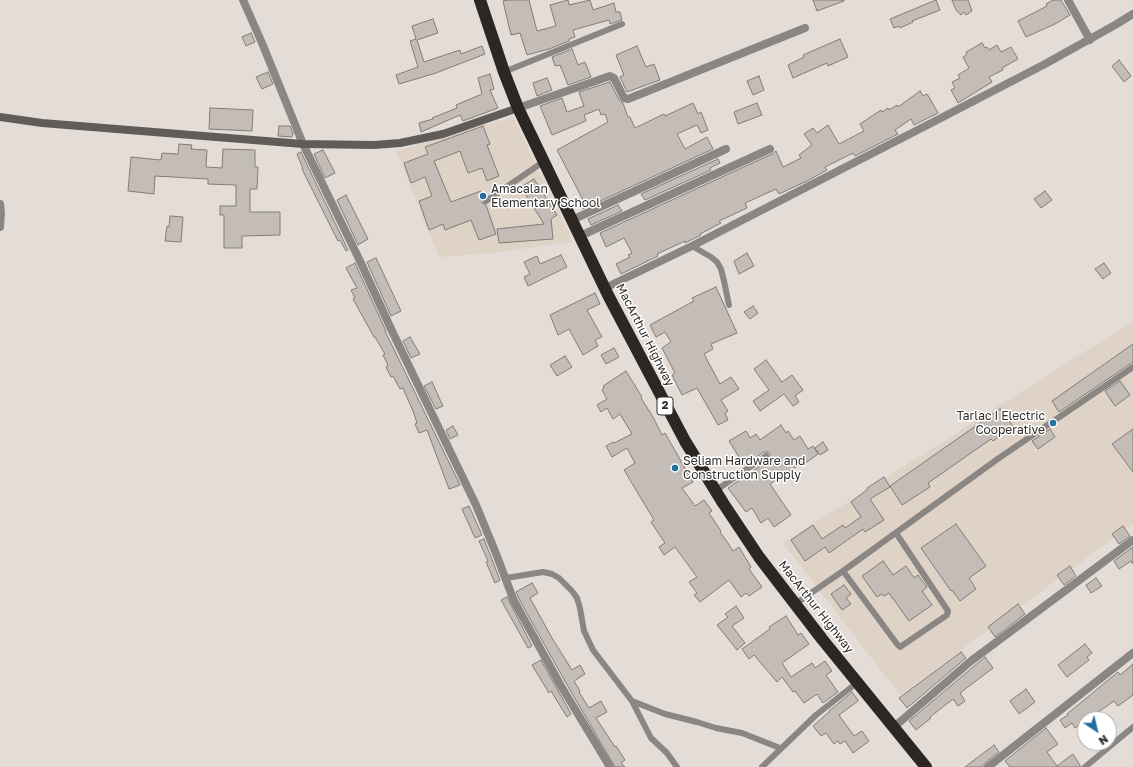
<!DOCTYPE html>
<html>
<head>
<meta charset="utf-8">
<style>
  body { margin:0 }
  #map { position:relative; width:1133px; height:767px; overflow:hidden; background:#e4ddd7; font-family:"Golos Text",sans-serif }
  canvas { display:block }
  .north { position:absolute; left:1077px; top:711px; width:40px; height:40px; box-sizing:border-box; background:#fff; border:1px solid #adabab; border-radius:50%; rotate:145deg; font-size:11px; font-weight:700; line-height:16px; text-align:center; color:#312e2c }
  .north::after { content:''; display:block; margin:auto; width:14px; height:18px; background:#236fa2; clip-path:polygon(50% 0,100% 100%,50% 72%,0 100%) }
</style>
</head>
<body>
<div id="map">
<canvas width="1133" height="767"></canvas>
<div class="north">N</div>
</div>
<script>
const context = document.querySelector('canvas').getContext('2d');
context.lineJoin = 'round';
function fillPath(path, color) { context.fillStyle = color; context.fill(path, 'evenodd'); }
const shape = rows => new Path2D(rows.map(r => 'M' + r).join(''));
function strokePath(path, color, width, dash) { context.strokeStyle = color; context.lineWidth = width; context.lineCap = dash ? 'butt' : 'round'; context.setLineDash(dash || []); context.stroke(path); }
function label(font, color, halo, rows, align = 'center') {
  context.font = font + ' "Golos Text",sans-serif'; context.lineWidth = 3; context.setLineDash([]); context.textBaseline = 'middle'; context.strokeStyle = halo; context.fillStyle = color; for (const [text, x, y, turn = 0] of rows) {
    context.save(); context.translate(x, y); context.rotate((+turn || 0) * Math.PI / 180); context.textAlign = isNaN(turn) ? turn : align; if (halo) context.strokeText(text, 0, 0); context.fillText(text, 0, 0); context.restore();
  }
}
fillPath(shape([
  [513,117,573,242,493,253,439,257,396,151],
  [1133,321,1133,524,900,695,783,543]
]), '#dfd2c6');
const building = shape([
  [508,0,529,0,537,31,556,26,550,5,568,0,569,5,590,0,593,10,614,3,616,12,620,12,622,20,610,24,609,20,573,30,575,37,569,39,569,41,549,49,527,55,520,33,511,35,503,1,508,0],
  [813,0,844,0,844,1,817,11,813,0],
  [936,0,940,10,912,21,913,22,900,28,899,26,894,28,890,19,936,0],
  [952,0,968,0,972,11,966,15,964,12,961,15,956,10,952,0],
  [1053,0,1061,0,1070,15,1055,24,1026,37,1018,21,1047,6,1046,4,1053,0],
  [433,19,438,33,417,40,424,62,460,50,461,54,482,46,485,54,436,73,399,84,396,75,418,67,410,41,416,39,412,26,433,19],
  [251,33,255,42,246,46,242,37,251,33],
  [840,39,848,57,828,66,827,63,793,78,788,65,804,57,803,55,840,39],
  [982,43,985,48,987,47,989,50,997,45,1001,52,1011,47,1018,59,1002,68,1003,70,989,77,992,82,958,103,951,90,955,88,952,82,960,78,958,75,969,68,963,57,967,54,966,52,982,43],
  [637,46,646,67,654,64,660,80,627,92,620,77,624,75,616,55,637,46],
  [572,49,578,65,585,62,591,77,568,85,560,65,555,66,552,57,572,49],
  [1119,60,1131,76,1124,82,1112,66,1119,60],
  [268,72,273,84,262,89,256,77,268,72],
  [490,74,494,89,490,90,498,108,463,121,460,115,421,132,419,123,433,119,432,118,457,108,456,105,482,94,478,78,490,74],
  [759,76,764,90,753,95,747,81,759,76],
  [547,78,552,90,537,96,533,83,547,78],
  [610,82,619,100,623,103,628,117,630,117,635,128,664,114,665,116,693,103,698,114,701,112,708,130,701,133,697,125,677,134,685,149,707,137,713,149,583,209,580,202,583,200,557,150,608,122,605,114,601,115,599,109,584,115,586,121,552,135,540,106,562,98,567,112,584,106,579,92,610,82],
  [920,91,923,96,927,94,929,97,938,113,914,125,911,119,895,130,898,134,855,156,853,153,825,167,827,170,807,181,779,194,776,189,745,203,747,208,719,221,721,223,700,234,701,235,685,243,685,241,657,254,658,256,621,274,616,264,630,257,628,255,632,253,624,238,606,247,600,233,772,154,776,151,783,167,801,158,799,155,812,145,804,134,813,128,817,133,828,125,839,144,864,131,860,124,881,110,882,112,888,108,889,110,897,105,898,107,920,91],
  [757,103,762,115,738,124,734,112,757,103],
  [210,108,253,110,252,131,209,129,210,108],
  [279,126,290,126,293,133,292,137,278,136,279,126],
  [483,126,490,144,487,145,499,176,487,181,482,168,468,173,460,151,434,161,451,202,481,191,483,198,482,203,486,205,496,234,479,240,471,220,445,230,443,224,429,230,419,201,432,196,425,177,411,183,404,163,428,154,425,147,483,126],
  [179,144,192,145,191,149,207,150,206,167,222,168,223,149,255,150,255,167,258,167,257,189,250,189,250,212,280,212,280,235,242,236,242,248,224,248,224,215,220,215,220,206,236,206,236,185,208,184,208,179,155,176,154,194,128,191,131,157,161,160,162,153,178,154,179,144],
  [323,150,335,173,325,178,314,154,323,150],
  [301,152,348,250,346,251,340,240,338,241,302,169,303,169,297,154,301,152],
  [718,159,720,163,710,168,711,170,645,200,641,194,718,159],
  [534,179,557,215,551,219,553,239,499,243,497,229,544,224,521,187,534,179],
  [1045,191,1052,200,1041,208,1034,199,1045,191],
  [346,195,368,239,358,245,337,200,346,195],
  [618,205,622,211,591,225,588,219,618,205],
  [170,216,183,217,181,242,165,241,167,226,169,227,170,216],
  [747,253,754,266,739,274,734,261,747,253],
  [561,255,567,267,528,286,524,277,530,274,524,262,537,256,540,264,561,255],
  [376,258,401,311,391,316,367,262,376,258],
  [355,263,386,331,385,331,460,485,449,489,427,430,419,433,415,424,417,423,413,411,403,388,400,389,393,376,391,377,386,367,388,365,383,355,385,354,375,337,374,337,353,299,355,298,351,290,357,288,346,268,355,263],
  [1104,263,1111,273,1103,279,1095,269,1104,263],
  [716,287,737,333,711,344,713,349,704,354,720,384,731,377,739,389,721,400,728,411,725,413,728,420,718,425,697,388,682,395,672,375,675,373,662,348,671,342,665,332,656,337,650,325,694,301,692,298,716,287],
  [595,293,600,304,587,310,602,337,595,340,598,346,583,355,569,329,558,335,550,315,595,293],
  [753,306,758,313,750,319,744,312,753,306],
  [410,337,420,354,411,358,403,341,410,337],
  [1133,344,1133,362,1059,412,1052,401,1133,344],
  [614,348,619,357,606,364,601,355,614,348],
  [565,356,572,367,557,376,550,365,565,356],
  [766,360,782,382,792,375,803,390,795,396,799,402,793,406,784,394,760,411,753,401,769,390,754,369,766,360],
  [626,371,642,397,641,398,653,417,662,435,665,433,693,482,682,488,695,506,704,500,712,511,709,513,721,531,720,532,728,543,733,551,739,547,751,567,749,569,762,587,749,596,746,593,741,597,729,580,700,602,694,595,697,593,689,582,697,577,675,547,664,555,659,547,665,543,651,522,654,520,624,470,635,463,627,448,612,457,606,446,613,442,614,443,632,434,620,414,613,419,607,408,601,412,597,405,607,399,602,390,604,388,603,386,626,371],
  [1120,381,1130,395,1115,406,1105,391,1120,381],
  [432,382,443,406,436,409,424,386,432,382],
  [1000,409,1013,426,993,441,991,439,928,483,930,487,902,505,890,486,1000,409],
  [781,425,786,433,788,431,794,440,800,436,808,449,813,446,818,454,804,464,803,462,770,484,791,515,774,527,768,518,761,523,752,508,746,512,728,488,769,460,770,458,770,454,768,452,764,452,744,465,729,441,746,431,750,438,756,434,760,440,781,425],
  [453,426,458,435,450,439,446,430,453,426],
  [1050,429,1055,437,1038,449,1032,441,1050,429],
  [1133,429,1133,472,1112,444,1133,429],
  [823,442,828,450,820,455,815,448,823,442],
  [884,477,890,487,870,499,884,520,865,532,863,529,829,553,825,547,805,561,791,540,813,525,822,539,843,525,845,528,861,517,851,502,868,489,867,488,884,477],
  [469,506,482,535,475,538,462,509,469,506],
  [956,524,986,566,969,578,976,589,960,601,952,590,951,591,921,548,956,524],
  [1123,526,1130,536,1119,544,1112,534,1123,526],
  [484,539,500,580,495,583,486,562,488,561,479,541,484,539],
  [1133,547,1133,564,1131,561,1119,569,1114,561,1133,547],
  [883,561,893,575,906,566,914,578,918,575,927,587,922,591,932,605,909,621,889,593,884,596,882,594,877,597,862,576,883,561],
  [1070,566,1076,576,1064,585,1057,575,1070,566],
  [1096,578,1102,586,1091,593,1086,585,1096,578],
  [532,583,538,593,530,598,552,638,572,670,580,665,585,674,574,681,580,691,579,692,589,708,601,701,607,712,596,718,615,747,616,746,625,760,621,763,625,767,615,767,566,683,519,599,516,592,532,583],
  [844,585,851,594,846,598,851,604,842,610,831,594,844,585],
  [507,597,532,646,528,648,501,600,507,597],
  [1018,604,1025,614,995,637,988,627,1018,604],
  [736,606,744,618,732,626,745,643,737,650,717,625,728,617,725,614,736,606],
  [786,616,798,635,801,633,809,644,782,663,791,677,812,663,815,668,825,661,832,671,826,675,838,692,823,703,817,694,804,703,795,691,793,692,782,677,777,682,754,655,749,659,742,649,770,629,769,627,786,616],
  [1085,644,1092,653,1087,657,1089,660,1067,677,1058,665,1085,644],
  [961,652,966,658,907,708,899,698,961,652],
  [985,657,993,668,960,693,965,701,958,706,953,699,930,717,931,718,916,730,909,721,985,657],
  [541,660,571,714,567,717,551,691,549,693,532,665,541,660],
  [1133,664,1133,695,1118,706,1114,701,1088,719,1085,719,1085,721,1075,728,1072,723,1065,728,1060,720,1068,715,1067,714,1118,672,1120,675,1133,664],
  [1026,689,1035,702,1019,714,1010,701,1026,689],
  [852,692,858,700,858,701,839,715,854,736,862,731,869,741,853,753,845,741,840,744,838,741,834,744,826,733,821,736,813,726,829,712,829,711,852,692],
  [1046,728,1058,744,1047,752,1057,766,1073,754,1081,767,1010,767,1005,761,1046,728],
  [994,745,999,752,985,763,982,767,965,767,994,745]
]);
fillPath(building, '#c4bdb7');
strokePath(building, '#837c76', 1);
strokePath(shape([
  [504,72,622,24],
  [486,201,543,162],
  [692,246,711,257,717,262,721,269,724,281,729,305],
  [715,491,766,456],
  [843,571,999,458,1133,367],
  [506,578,543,572,552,574,559,578,572,591,577,598,580,608,584,631,593,650,632,701,651,738,667,753,677,767],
  [795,604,843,571,897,644,900,647,947,615,948,611,896,533],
  [632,701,665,714,697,722,716,728,742,733,780,748],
  [762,767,816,715,858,682],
  [1085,767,1133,727]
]), '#898683', 6);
strokePath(shape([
  [243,0,262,43,303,144,360,261,392,331,476,505,495,551,514,601,561,686,610,767],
  [1068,0,1090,40],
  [518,108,610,76,614,78,624,98,628,99,805,28],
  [0,204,1,213,0,227],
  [572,220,726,149],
  [580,236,770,149],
  [605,288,692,246,941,118,1045,64,1115,25,1133,14],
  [894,727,971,661,1133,540],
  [988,767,1133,653]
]), '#898683', 8);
strokePath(shape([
  [0,117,42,123,303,144,374,145,400,143,443,134,518,108]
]), '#605c58', 8);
strokePath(shape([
  [480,0,504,72,518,108,609,297,685,441,723,503,759,557,822,639,926,767]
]), '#2d2723', 12);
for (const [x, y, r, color] of [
  [483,196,4,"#236fa2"],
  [1053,423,4,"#236fa2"],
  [675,468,4,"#236fa2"]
]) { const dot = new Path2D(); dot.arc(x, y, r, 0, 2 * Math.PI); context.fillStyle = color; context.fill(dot); strokePath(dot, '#fff', 1.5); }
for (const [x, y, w] of [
  [665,406,16]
]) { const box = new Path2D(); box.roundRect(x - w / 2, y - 9, w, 18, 3); context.fillStyle = '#fff'; context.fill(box); strokePath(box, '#312e2c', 1); }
label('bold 11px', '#312e2c', null, [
  ["2",665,406]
]);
label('12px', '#312e2c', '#fff', [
  ["Amacalan",491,189],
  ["Elementary School",491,203],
  ["Tarlac I Electric",1045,416,"right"],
  ["Cooperative",1045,430,"right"],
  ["Seliam Hardware and",683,461],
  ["Construction Supply",683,475]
], 'left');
label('12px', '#312e2c', '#fff', [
  ["MacArthur Highway",645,335,63],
  ["MacArthur Highway",816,607,52]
]);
</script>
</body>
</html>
